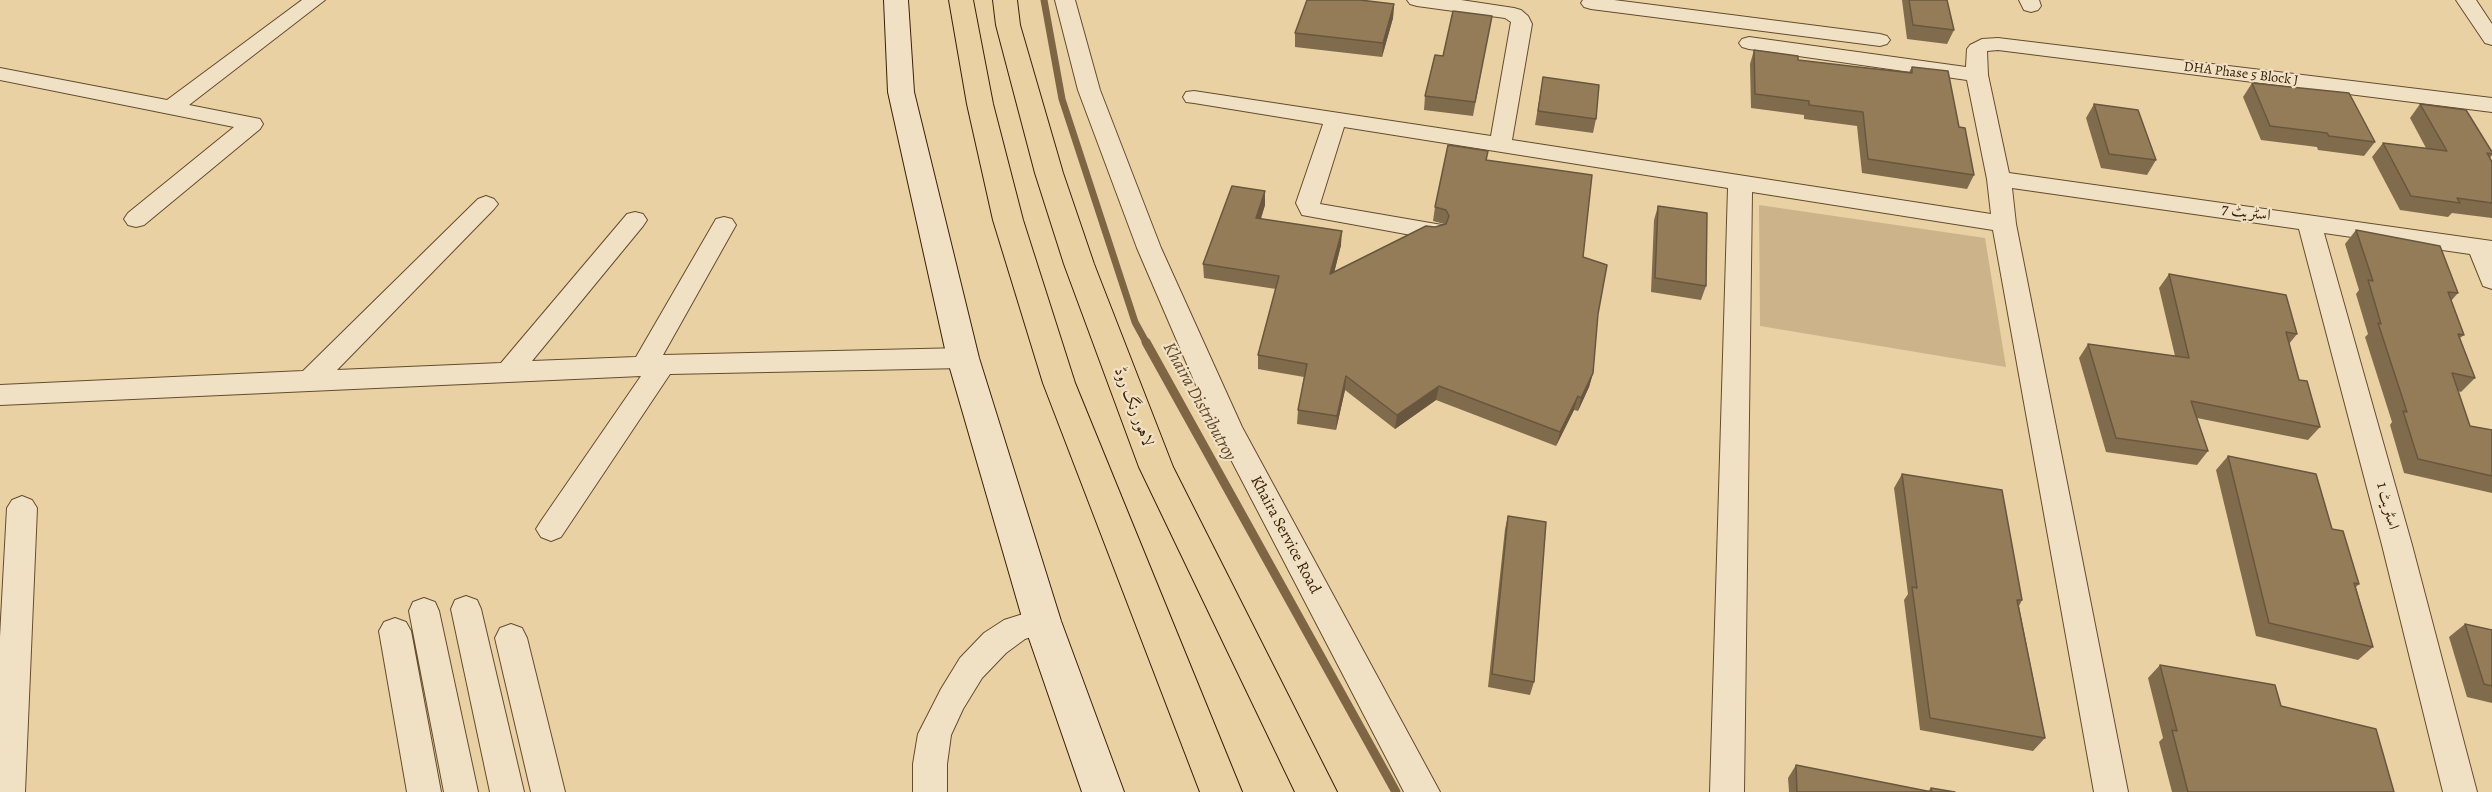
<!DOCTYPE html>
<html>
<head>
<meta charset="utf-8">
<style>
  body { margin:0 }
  canvas { display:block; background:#ead1a4 }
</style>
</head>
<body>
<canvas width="2492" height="792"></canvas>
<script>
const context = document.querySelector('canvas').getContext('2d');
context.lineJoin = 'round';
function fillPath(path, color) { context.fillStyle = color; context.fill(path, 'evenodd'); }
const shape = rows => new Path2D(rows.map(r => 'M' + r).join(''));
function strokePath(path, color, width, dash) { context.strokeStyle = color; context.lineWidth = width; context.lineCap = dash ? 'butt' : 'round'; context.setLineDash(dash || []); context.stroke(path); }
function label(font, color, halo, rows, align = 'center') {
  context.font = font + ' Alegreya,Amiri,serif'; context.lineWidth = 4.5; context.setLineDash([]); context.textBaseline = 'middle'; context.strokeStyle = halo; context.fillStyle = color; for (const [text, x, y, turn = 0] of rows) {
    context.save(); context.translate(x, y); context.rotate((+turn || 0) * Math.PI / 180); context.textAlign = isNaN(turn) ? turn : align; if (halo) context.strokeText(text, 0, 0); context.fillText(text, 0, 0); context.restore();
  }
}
fillPath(shape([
  [1759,205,1985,238,2006,367,1760,326]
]), '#ccb389');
strokePath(shape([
  [1044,0,1062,99,1135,322,1147,344]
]), '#7e6645', 7);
strokePath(shape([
  [1146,342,1396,792]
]), '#7e6645', 9);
const street = shape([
  [302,0,325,0,189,105,260,119,263,124,260,129,144,225,136,227,128,225,124,219,128,213,234,127,0,80,0,68,167,100,302,0],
  [1055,0,1075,0,1100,90,1161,248,1242,427,1440,792,1404,792,1214,427,1137,248,1078,90,1055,0],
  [1407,0,1461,0,1514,8,1521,10,1528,16,1532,24,1512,140,1991,214,1987,179,1967,80,1749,49,1742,47,1739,43,1742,39,1749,37,1966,67,1967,49,1970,45,1982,39,1998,38,2492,98,2492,112,1998,50,1987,51,1988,75,2009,173,2492,241,2492,289,2483,286,2470,254,2324,233,2412,545,2477,792,2443,792,2382,545,2299,229,2012,188,2016,224,2128,792,2094,792,1993,230,1752,192,1744,792,1710,792,1728,188,1344,127,1320,204,1442,225,1445,231,1442,237,1433,239,1302,215,1296,203,1323,124,1194,103,1186,102,1183,97,1186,92,1194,91,1491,136,1511,22,1505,18,1417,6,1410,4,1407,0],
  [1583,0,1614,0,1880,34,1887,36,1890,40,1887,44,1880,46,1591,9,1584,7,1581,3,1583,0],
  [2019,0,2039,0,2041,6,2038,10,2031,12,2024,10,2019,0],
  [2456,0,2476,0,2492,24,2492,45,2485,43,2456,0],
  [486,196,494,199,498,204,494,209,337,370,501,363,627,214,635,212,643,214,647,220,643,226,532,361,636,357,716,219,724,217,732,219,736,225,663,355,963,348,972,351,976,358,972,365,963,368,670,374,561,537,551,541,541,537,536,529,541,521,641,376,0,405,0,385,303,371,478,199,486,196],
  [22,496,32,500,37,508,25,792,0,792,0,637,7,508,12,500,22,496],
  [466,596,477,600,481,609,524,792,490,792,451,609,455,600,466,596],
  [424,598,435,602,439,611,478,792,444,792,409,611,413,602,424,598],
  [1042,608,1053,612,1058,621,1053,630,1025,639,1006,653,982,678,963,709,951,735,947,764,947,792,913,792,913,764,918,734,941,689,960,658,984,633,1004,620,1042,608],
  [395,618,406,622,411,631,441,792,407,792,379,631,384,622,395,618],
  [511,624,522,628,527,638,565,792,531,792,495,638,500,628,511,624]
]);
const secondary = shape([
  [884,0,908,0,914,92,979,358,1061,621,1124,792,1082,792,1023,621,947,358,888,92,884,0]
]);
const highway = shape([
  [949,0,973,0,993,104,1023,220,1075,383,1242,792,1200,792,1043,383,993,220,967,104,949,0],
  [993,0,1017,0,1020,25,1063,173,1094,264,1173,467,1337,792,1295,792,1139,467,1064,264,1035,173,996,25,993,0]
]);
strokePath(street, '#644c2e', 2);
strokePath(secondary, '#382007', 2);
strokePath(highway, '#382007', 2);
fillPath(street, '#f1e1c4');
fillPath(secondary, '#f1e1c4');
fillPath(highway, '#ead1a4');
fillPath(shape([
  [1902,0,1947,0,1954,30,1947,44,1907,39],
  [1394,4,1393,18,1382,57,1295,47,1295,33],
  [1489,30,1473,116,1424,110,1425,96,1443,56],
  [1754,50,1798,60,1858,67,1909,72,1912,67,1959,127,1974,175,1967,189,1862,173,1857,126,1804,119,1804,115,1751,108,1750,64],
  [1543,77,1596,119,1593,133,1535,125],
  [2252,83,2375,142,2364,156,2318,150,2317,147,2261,140,2243,97],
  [2094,104,2156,160,2147,175,2101,168,2086,118],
  [2420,104,2492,152,2492,155,2490,158,2492,162,2492,218,2452,213,2448,217,2400,210,2372,157,2383,143,2426,148,2410,118],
  [1486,160,1583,257,1598,314,1593,373,1589,387,1578,411,1574,410,1556,446,1436,400,1395,429,1345,390,1336,430,1297,424,1298,410,1304,377,1258,369,1258,355,1276,289,1204,278,1203,264,1265,205,1261,219,1341,245,1334,273,1435,227,1444,224,1433,221,1435,207],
  [1658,206,1706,286,1701,300,1651,292,1654,220],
  [2356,230,2458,293,2451,301,2464,335,2460,338,2475,378,2461,392,2458,391,2470,426,2492,430,2492,493,2404,473,2390,425,2392,422,2365,337,2368,334,2356,294,2359,290,2345,244],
  [2169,274,2297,334,2289,344,2299,380,2320,427,2308,440,2197,418,2208,451,2197,465,2106,452,2079,358,2088,344,2175,356,2159,288],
  [2228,456,2332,529,2359,584,2356,587,2373,647,2358,660,2256,636,2216,470],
  [1902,474,2022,600,2019,606,2045,738,2033,751,1920,730,1904,600,1908,594,1894,488],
  [1508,516,1534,682,1530,695,1488,687,1505,529],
  [2465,624,2492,630,2492,703,2467,697,2449,637],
  [2160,665,2281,706,2394,792,2172,792,2159,742,2163,738,2148,678],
  [1796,765,1928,791,1931,788,1955,792,1789,792,1788,778]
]), '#806b4d');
fillPath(shape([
  [1394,4,1393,18,1382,57,1383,43],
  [1265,191,1265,205,1256,232,1256,218],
  [1342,231,1341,245,1330,289,1330,274],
  [1593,373,1589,387,1578,411,1581,398],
  [1346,376,1345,390,1336,430,1337,416],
  [1439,386,1436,400,1395,429,1397,415],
  [1578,396,1574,410,1556,446,1560,432]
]), '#68573e');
const building = shape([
  [1307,0,1360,0,1394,4,1383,43,1295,33,1307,0],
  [1909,0,1947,0,1954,30,1913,25,1909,0],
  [1453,11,1492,16,1475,102,1425,96,1435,55,1443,56,1453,11],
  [1754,50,1798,56,1798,60,1858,67,1912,73,1912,67,1948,71,1959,127,1965,128,1974,175,1868,159,1863,112,1809,105,1809,101,1755,94,1754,50],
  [1543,77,1599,85,1596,119,1538,111,1543,77],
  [2252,83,2349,93,2375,142,2329,136,2327,133,2270,126,2252,83],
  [2094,104,2138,110,2156,160,2109,154,2094,104],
  [2420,104,2466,110,2492,152,2492,154,2487,153,2492,162,2492,203,2457,198,2460,203,2411,196,2383,143,2447,151,2420,104],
  [1448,145,1488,151,1486,160,1592,175,1583,257,1607,265,1598,314,1593,373,1581,398,1578,396,1560,432,1439,386,1397,415,1346,376,1337,416,1298,410,1307,364,1258,355,1279,276,1203,264,1232,186,1265,191,1256,218,1342,231,1330,274,1426,226,1435,227,1446,224,1449,216,1446,210,1435,207,1448,145],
  [1658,206,1707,213,1706,286,1655,278,1658,206],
  [2356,230,2440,246,2458,293,2448,292,2464,335,2458,334,2475,378,2452,373,2470,426,2492,430,2492,476,2418,459,2403,411,2407,412,2378,323,2381,324,2368,280,2373,281,2356,230],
  [2169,274,2286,295,2297,334,2286,332,2299,380,2307,381,2320,427,2191,401,2208,451,2116,438,2088,344,2189,358,2169,274],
  [2228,456,2316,474,2332,529,2343,531,2359,584,2354,583,2373,647,2269,623,2228,456],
  [1902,474,2002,490,2022,600,2017,600,2045,738,1930,718,1912,587,1917,588,1902,474],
  [1508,516,1546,522,1534,682,1492,674,1508,516],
  [2465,624,2492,630,2492,686,2484,684,2465,624],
  [2160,665,2275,685,2281,706,2376,729,2394,792,2188,792,2172,730,2177,731,2160,665],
  [1796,765,1932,792,1931,788,1955,792,1797,792,1796,765]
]);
fillPath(building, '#957c59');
strokePath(building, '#68573e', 1.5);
label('14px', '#382007', '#f1e1c4', [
  ["DHA Phase 5 Block J",2241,74,7]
]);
label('16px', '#382007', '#f1e1c4', [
  ["اسٹریٹ 7",2246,213,8],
  ["لاہور رنگ روڈ",1133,407,69],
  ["اسٹریٹ 1",2387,506,75],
  ["Khaira Service Road",1285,535,62]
]);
label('italic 18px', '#61492b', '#f1e1c4', [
  ["Khaira Distributroy",1199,402,61]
]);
</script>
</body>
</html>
